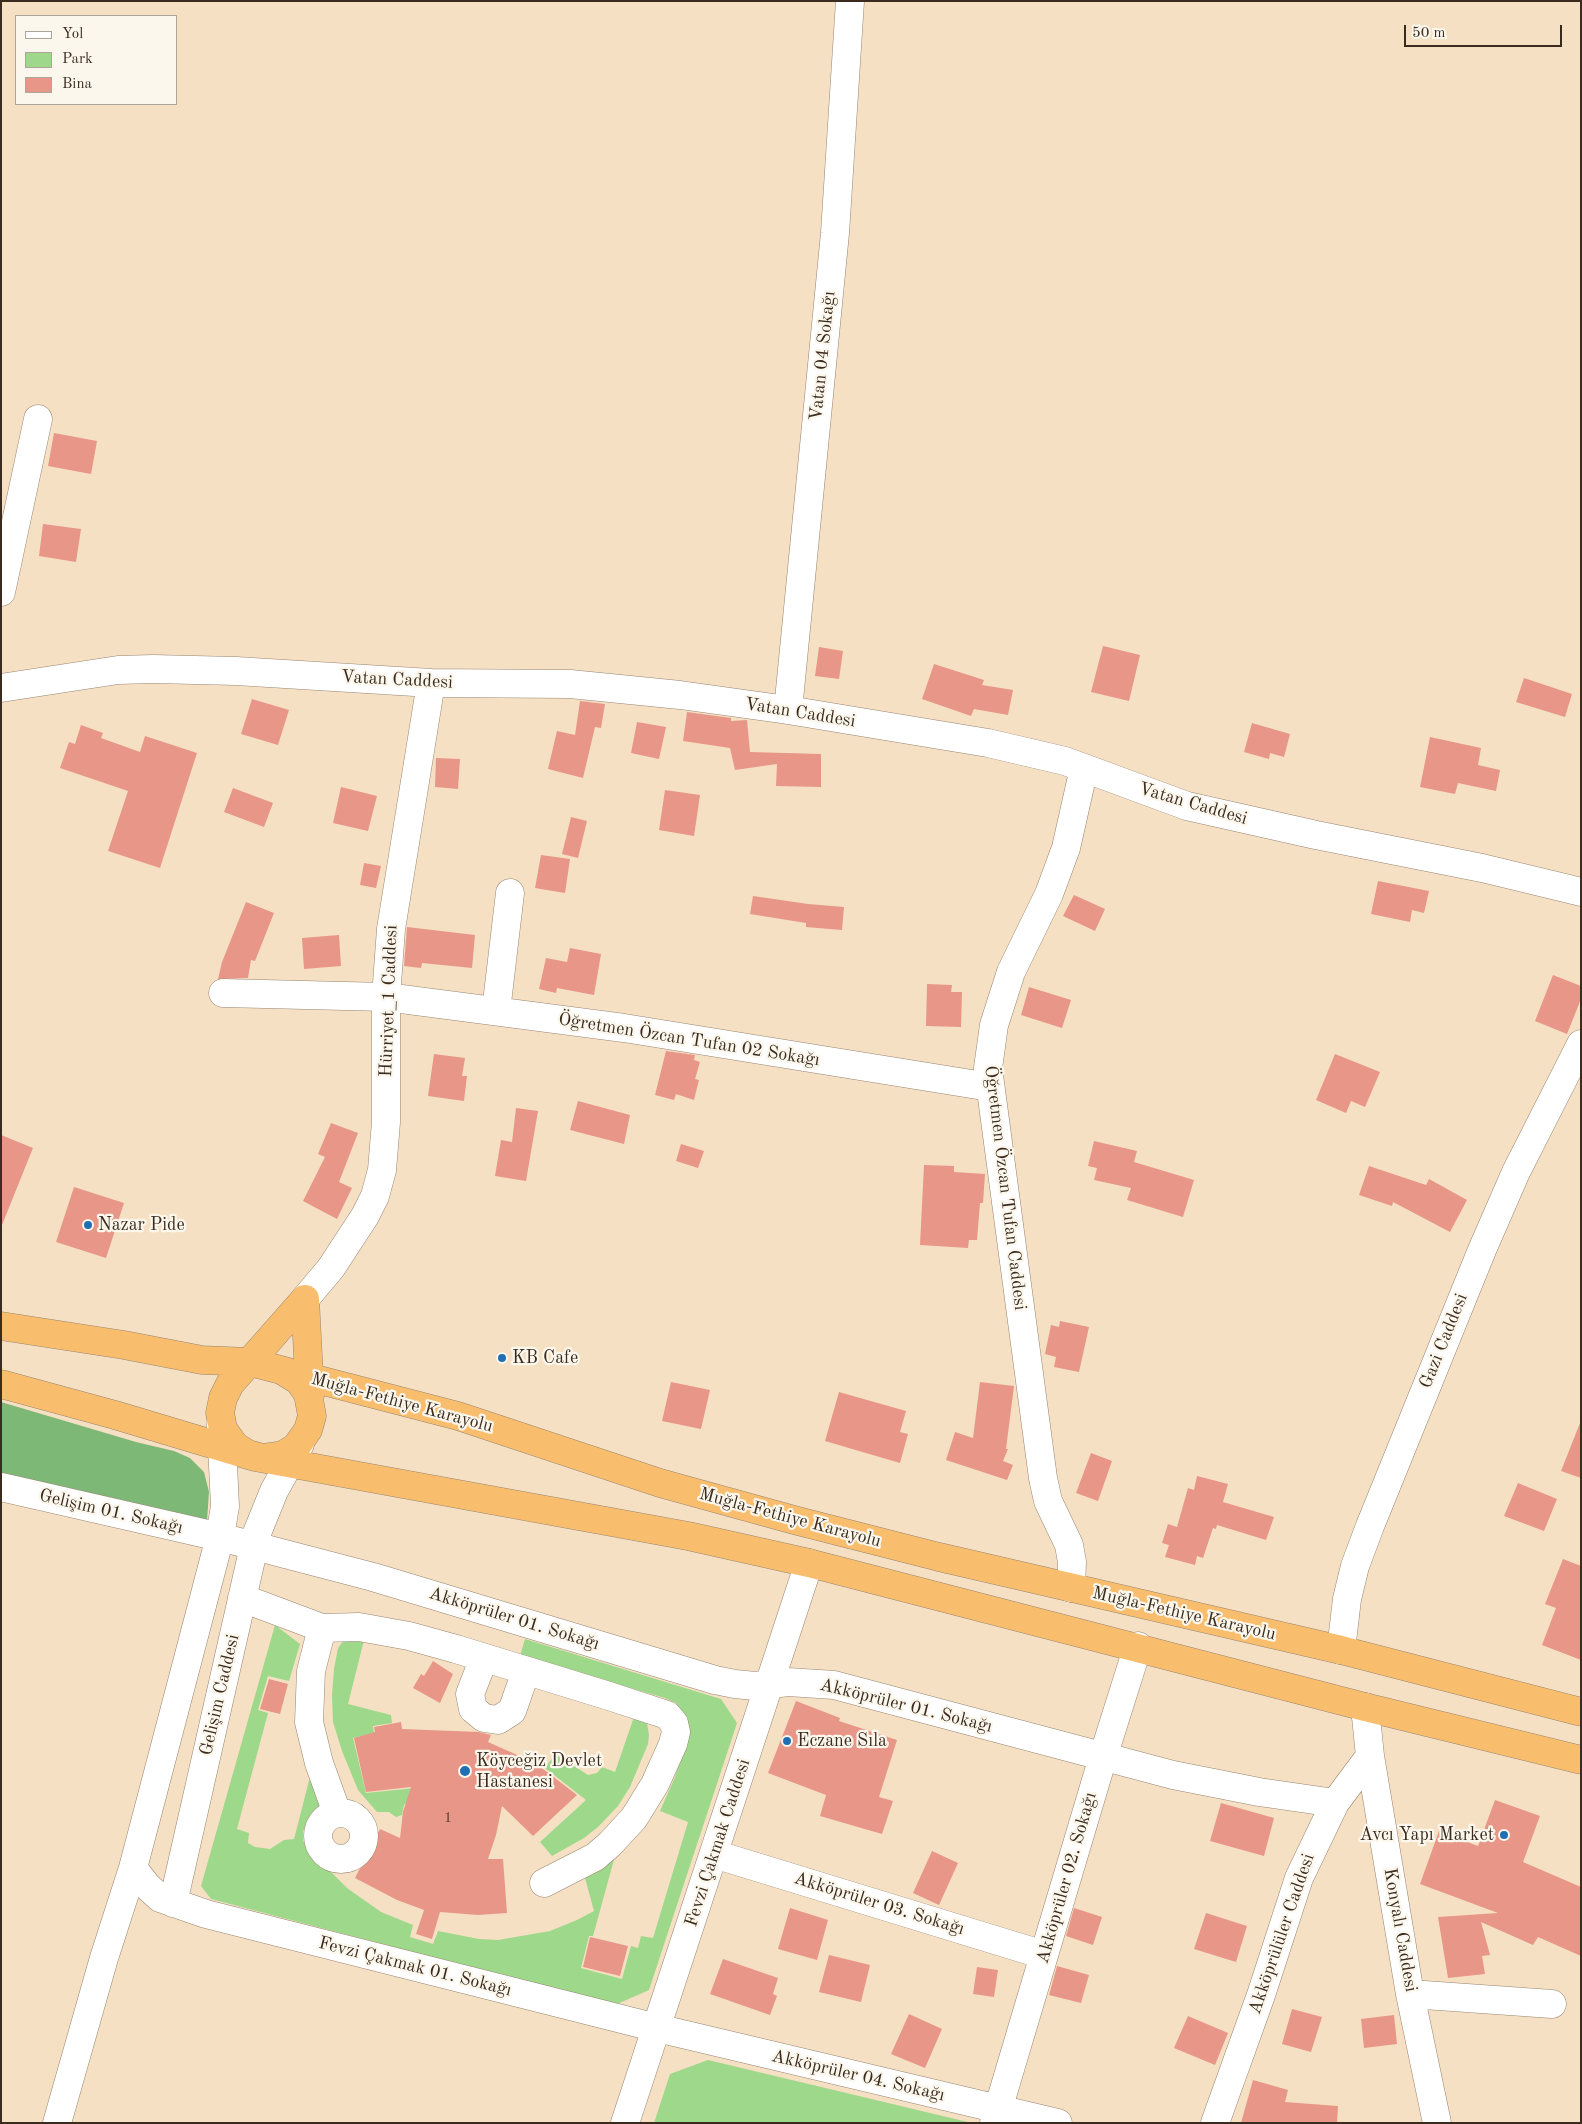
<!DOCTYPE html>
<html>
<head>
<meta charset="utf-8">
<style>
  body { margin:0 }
  #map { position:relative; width:1582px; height:2124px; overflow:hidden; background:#f5e0c4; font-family:"Old Standard TT",serif }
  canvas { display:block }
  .frame { position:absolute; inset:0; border:2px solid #3b2a1e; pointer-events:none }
  .legend { position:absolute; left:15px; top:15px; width:162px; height:90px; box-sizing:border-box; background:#fbf7ec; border:1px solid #aea59a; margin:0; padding:6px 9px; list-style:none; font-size:15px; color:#3b2a1e }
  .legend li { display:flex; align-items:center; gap:10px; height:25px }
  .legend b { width:25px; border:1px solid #aea59a }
  .scale { position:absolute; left:1404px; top:25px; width:158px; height:22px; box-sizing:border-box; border:2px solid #3b2a1e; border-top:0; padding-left:6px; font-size:15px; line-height:18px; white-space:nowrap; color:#3b2a1e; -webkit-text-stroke:4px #fbf7ec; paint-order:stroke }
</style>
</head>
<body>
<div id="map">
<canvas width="1582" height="2124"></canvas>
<div class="frame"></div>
<ul class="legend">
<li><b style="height:6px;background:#fff"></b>Yol</li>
<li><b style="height:14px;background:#9ed88a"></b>Park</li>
<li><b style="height:14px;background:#e89687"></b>Bina</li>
</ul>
<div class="scale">50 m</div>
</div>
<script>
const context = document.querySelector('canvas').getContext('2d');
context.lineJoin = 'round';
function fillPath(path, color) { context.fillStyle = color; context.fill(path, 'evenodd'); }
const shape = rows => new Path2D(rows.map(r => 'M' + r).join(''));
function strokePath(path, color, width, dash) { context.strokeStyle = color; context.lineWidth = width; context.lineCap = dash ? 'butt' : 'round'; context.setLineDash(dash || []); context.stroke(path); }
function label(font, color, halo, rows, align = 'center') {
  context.font = font + ' "Old Standard TT",serif'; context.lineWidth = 4.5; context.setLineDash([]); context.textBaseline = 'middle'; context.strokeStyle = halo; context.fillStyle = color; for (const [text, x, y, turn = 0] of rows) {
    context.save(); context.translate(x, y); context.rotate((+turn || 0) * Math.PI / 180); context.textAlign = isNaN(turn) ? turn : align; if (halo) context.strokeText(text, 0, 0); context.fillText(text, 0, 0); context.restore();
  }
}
fillPath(shape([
  [275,1625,300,1644,289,1681,268,1676,258,1710,268,1713,237,1829,249,1833,248,1843,255,1847,270,1849,284,1840,294,1839,310,1777,322,1807,303,1831,303,1840,307,1848,347,1888,381,1912,413,1925,410,1937,433,1944,438,1931,479,1939,498,1940,550,1931,577,1920,594,1911,585,1878,615,1856,593,1936,589,1936,581,1968,622,1979,631,1946,638,1948,641,1936,653,1938,688,1822,660,1811,675,1777,685,1747,688,1726,687,1718,676,1703,665,1698,520,1656,525,1639,721,1699,737,1723,649,1990,615,2005,211,1899,201,1886],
  [365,1636,348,1704,391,1715,392,1723,373,1726,374,1733,353,1738,366,1793,415,1788,412,1798,404,1805,402,1815,396,1817,389,1812,377,1812,358,1790,342,1751,333,1722,332,1695,334,1669,338,1648,344,1640],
  [635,1714,647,1723,649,1735,648,1744,630,1787,618,1806,598,1827,584,1838,552,1856,540,1842,586,1800,545,1768,555,1754,588,1775,597,1773,602,1767,615,1772],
  [708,2060,972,2123,654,2123,670,2074]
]), '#9ed88a');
fillPath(shape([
  [1,1402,136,1442,174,1451,190,1458,204,1472,209,1492,207,1521,1,1475]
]), '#7eb876');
fillPath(shape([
  [54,433,97,441,91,474,48,466],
  [43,524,81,529,76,562,39,556],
  [1103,646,1140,655,1129,701,1091,692],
  [819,647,843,651,839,679,815,676],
  [934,664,984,680,982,685,1013,690,1008,715,974,709,971,716,922,699],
  [1524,678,1572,694,1565,717,1516,702],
  [252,699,289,710,278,745,241,734],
  [580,701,605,704,601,728,595,727,583,778,548,769,557,731,575,735],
  [687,712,731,718,731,721,747,720,750,752,821,754,821,787,776,786,777,764,735,770,730,748,683,741],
  [637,722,666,727,659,759,631,753],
  [1252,723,1290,734,1284,757,1270,753,1269,759,1244,752],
  [81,725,103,733,101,738,140,752,145,736,197,753,160,868,108,851,128,791,60,768,69,742,75,744],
  [1430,737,1481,748,1478,765,1500,770,1496,791,1458,783,1455,794,1420,787],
  [436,758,460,759,458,789,435,787],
  [341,787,377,796,368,831,333,823],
  [233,788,273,803,264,827,224,812],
  [665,790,700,795,694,836,659,830],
  [571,817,587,821,578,858,562,854],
  [541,855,570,859,565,893,535,888],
  [364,863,381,866,376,888,360,885],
  [1378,881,1429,891,1424,913,1412,910,1410,922,1371,914],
  [1074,895,1105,909,1095,931,1063,916],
  [753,896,808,904,844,907,842,930,806,927,806,923,750,914],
  [246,902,274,913,255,961,251,960,248,978,218,979,222,962],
  [407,927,475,935,472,968,422,963,421,968,404,966],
  [339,935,341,966,304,969,302,938],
  [570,948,601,954,594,995,557,988,556,993,539,989,546,958,567,962],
  [1553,975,1581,986,1581,999,1567,1034,1535,1021],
  [927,984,952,985,951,992,962,992,961,1027,926,1026],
  [1029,987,1071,1000,1062,1028,1021,1015],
  [666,1051,695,1055,694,1060,700,1062,695,1079,699,1080,694,1100,676,1094,674,1100,655,1095],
  [434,1054,465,1058,462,1076,467,1076,464,1101,428,1096],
  [1335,1054,1380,1072,1365,1107,1351,1101,1346,1113,1316,1100],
  [578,1101,630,1115,624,1144,570,1130],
  [516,1108,538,1111,526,1181,495,1176,501,1140,512,1142],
  [331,1123,358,1133,339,1182,352,1188,337,1219,303,1201,325,1157,318,1154],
  [1,1135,33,1148,2,1225,1,1225],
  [1094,1141,1137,1151,1134,1162,1194,1180,1183,1217,1127,1200,1131,1188,1094,1180,1097,1168,1088,1166],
  [681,1144,704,1151,698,1168,676,1161],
  [924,1165,954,1166,954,1172,985,1174,983,1203,980,1203,977,1240,969,1240,968,1248,920,1245],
  [1369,1166,1426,1185,1429,1179,1467,1200,1450,1232,1393,1202,1392,1206,1359,1195],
  [74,1187,124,1203,106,1258,56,1242],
  [1060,1321,1089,1327,1079,1372,1054,1367,1056,1357,1045,1354,1051,1325,1059,1327],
  [671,1382,710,1390,701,1429,662,1421],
  [980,1382,1014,1386,1006,1449,1008,1449,1003,1461,1013,1465,1007,1480,946,1460,955,1432,973,1438],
  [839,1392,906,1411,900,1432,908,1434,900,1463,825,1441],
  [1580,1423,1581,1423,1581,1478,1561,1471],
  [1091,1453,1112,1461,1098,1501,1076,1493],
  [1197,1476,1228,1484,1223,1502,1274,1517,1266,1540,1217,1525,1216,1529,1213,1528,1203,1558,1197,1556,1195,1565,1165,1557,1169,1545,1162,1543,1168,1524,1177,1527,1188,1488,1194,1490],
  [1518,1483,1557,1499,1544,1531,1504,1516],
  [1563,1559,1581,1566,1581,1660,1542,1645,1556,1608,1545,1604],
  [433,1661,453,1674,440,1703,413,1688,421,1674,424,1676],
  [269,1679,288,1684,280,1714,260,1709],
  [796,1701,840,1718,839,1721,897,1740,879,1797,893,1801,882,1834,820,1816,826,1795,768,1773],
  [401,1722,402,1729,479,1732,491,1735,488,1742,524,1758,543,1769,577,1795,533,1836,502,1806,496,1835,488,1859,503,1859,507,1913,478,1915,440,1912,432,1939,416,1934,424,1910,397,1900,355,1878,380,1829,400,1838,403,1812,411,1787,366,1792,354,1738,375,1732,374,1727],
  [1495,1800,1540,1816,1523,1862,1581,1887,1581,1956,1538,1937,1533,1945,1481,1922,1490,1955,1482,1956,1485,1974,1448,1978,1438,1917,1498,1913,1420,1884,1439,1831,1478,1846],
  [1221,1803,1274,1818,1264,1856,1210,1841],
  [932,1851,958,1863,939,1905,913,1893],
  [790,1908,828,1920,817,1960,778,1949],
  [1074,1908,1102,1917,1093,1945,1066,1936],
  [1206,1913,1247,1926,1236,1962,1194,1949],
  [590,1937,628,1946,620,1976,583,1967],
  [829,1955,870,1965,861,2002,819,1992],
  [723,1959,778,1978,773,1994,777,1996,770,2015,710,1994],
  [1057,1966,1089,1975,1081,2003,1049,1995],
  [977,1967,998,1970,994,1997,973,1994],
  [1292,2009,1322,2017,1311,2052,1282,2044],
  [909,2014,942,2029,925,2068,891,2054],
  [1394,2015,1397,2044,1364,2048,1361,2019],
  [1188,2016,1228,2033,1215,2065,1174,2048],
  [1253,2080,1288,2090,1285,2102,1338,2106,1337,2123,1241,2123]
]), '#e89687');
const minor = shape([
  [1,592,38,419],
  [1,688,118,670,153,669,236,671,431,683,570,684,680,695,788,710,988,743,1065,761,1187,806,1316,835,1482,868,1581,892],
  [788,710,835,233,850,1],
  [223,993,386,997,624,1028,990,1087],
  [496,1011,510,893],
  [305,1299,331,1268,365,1216,375,1196,382,1170,386,1122,386,997,391,929,431,683],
  [221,1425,225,1506,220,1537,133,1868,147,1886,160,1898,206,1914,657,2028,1058,2123],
  [1,1487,220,1537,373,1577,715,1680,735,1684,755,1686,788,1682,834,1685,1173,1775,1259,1792,1335,1803],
  [1071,1588,1072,1562,1069,1545,1048,1501,1043,1478,988,1068,994,1025,1011,972,1049,894,1066,848,1084,768],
  [242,1598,322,1628,359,1627,409,1636,456,1649,609,1696,667,1715,674,1723,676,1732,673,1744,655,1784,634,1818,610,1844,595,1857,544,1883],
  [322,1628,311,1671,309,1722,319,1763,337,1813],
  [1341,1650,1347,1599,1355,1566,1370,1526,1482,1250,1516,1172,1581,1044],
  [484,1658,470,1694,473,1709,484,1718,498,1720,512,1711,526,1671],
  [1365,1707,1370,1756,1410,1994,1437,2123],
  '318 1836a23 23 0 1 1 46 0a23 23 0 1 1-46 0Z',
  [714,1854,1044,1955],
  [173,1903,257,1533,274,1491,300,1444],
  [1410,1994,1552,2004],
  [57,2123,104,1958,133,1868],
  [625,2123,809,1563],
  [994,2123,1103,1757,1138,1646],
  [1215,2123,1261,1995,1299,1878,1335,1803,1370,1756]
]);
const highway = shape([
  [305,1299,310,1395],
  [1,1326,124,1345,202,1360,250,1362,458,1416,660,1483,794,1520,939,1557,1341,1650,1581,1712],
  [283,1371,299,1381,308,1394,312,1416,308,1430,296,1447,283,1455,262,1458,248,1454,235,1446,223,1429,220,1413,223,1398,230,1384,305,1299],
  [1,1384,115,1415,255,1457,688,1536,809,1563,1365,1707,1581,1760]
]);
strokePath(minor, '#988571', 29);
strokePath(highway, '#988571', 29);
strokePath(minor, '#fff', 28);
strokePath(highway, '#f9be6d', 28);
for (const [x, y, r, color] of [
  [88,1225,5,"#1f6fb2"],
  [502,1358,5,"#1f6fb2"],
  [787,1741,5,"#1f6fb2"],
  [465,1771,6,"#1f6fb2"],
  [1504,1835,5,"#1f6fb2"]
]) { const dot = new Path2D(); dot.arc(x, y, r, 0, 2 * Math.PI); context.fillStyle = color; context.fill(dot); strokePath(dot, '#fbf7ec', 2); }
label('15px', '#664538', null, [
  ["1",448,1818]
]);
label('18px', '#3b2a1e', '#fbf7ec', [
  ["Vatan 04 Sokağı",823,356,-84],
  ["Vatan Caddesi",397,680,3],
  ["Vatan Caddesi",800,713,9],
  ["Vatan Caddesi",1193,804,16],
  ["Hürriyet_1 Caddesi",389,1001,-88],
  ["Öğretmen Özcan Tufan 02 Sokağı",689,1040,9],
  ["Öğretmen Özcan Tufan Caddesi",1005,1188,83],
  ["Gazi Caddesi",1444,1341,-68],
  ["Muğla-Fethiye Karayolu",402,1403,15],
  ["Gelişim 01. Sokağı",111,1512,13],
  ["Muğla-Fethiye Karayolu",790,1518,15],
  ["Muğla-Fethiye Karayolu",1184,1614,13],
  ["Akköprüler 01. Sokağı",514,1619,17],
  ["Gelişim Caddesi",220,1695,-77],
  ["Akköprüler 01. Sokağı",906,1706,14],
  ["Fevzi Çakmak Caddesi",718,1843,-72],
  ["Akköprüler 02. Sokağı",1067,1878,-74],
  ["Akköprüler 03. Sokağı",879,1904,17],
  ["Konyalı Caddesi",1400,1930,80],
  ["Akköprülüler Caddesi",1282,1934,-71],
  ["Fevzi Çakmak 01. Sokağı",415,1967,14],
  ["Akköprüler 04. Sokağı",858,2076,13]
]);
label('18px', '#3b2a1e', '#fbf7ec', [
  ["Nazar Pide",98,1225],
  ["KB Cafe",512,1358],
  ["Eczane Sıla",797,1741],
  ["Köyceğiz Devlet",476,1761],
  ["Hastanesi",476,1782],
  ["Avcı Yapı Market",1494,1835,"right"]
], 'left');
</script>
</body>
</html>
